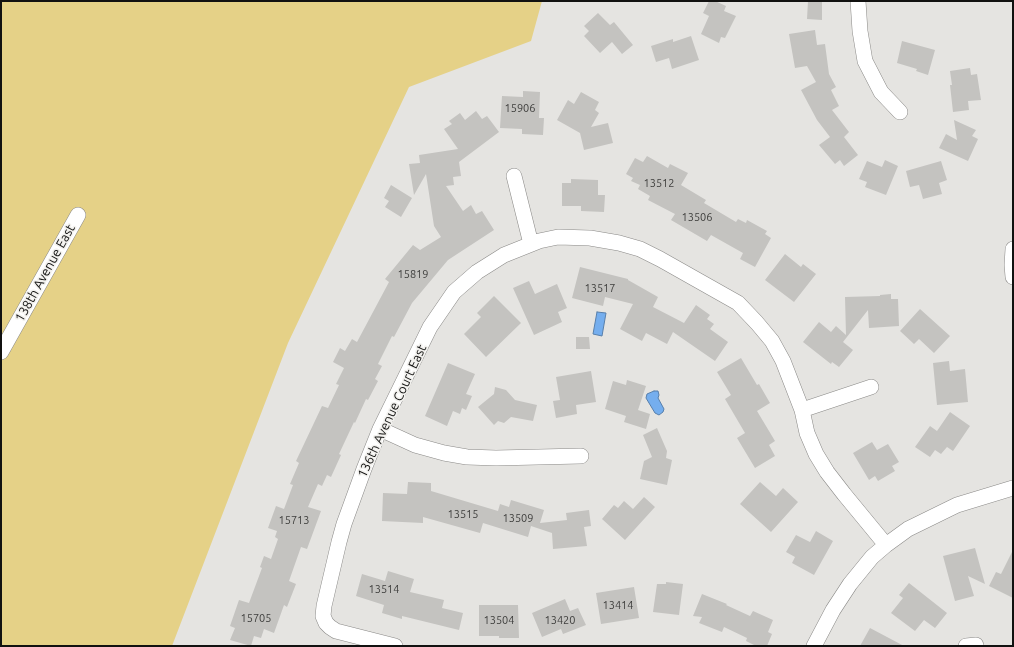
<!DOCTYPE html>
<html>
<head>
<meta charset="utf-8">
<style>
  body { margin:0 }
  #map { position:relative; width:1014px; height:647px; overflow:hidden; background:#e5e4e1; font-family:Ubuntu,sans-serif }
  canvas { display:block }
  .frame { position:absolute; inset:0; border:2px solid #111110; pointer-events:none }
</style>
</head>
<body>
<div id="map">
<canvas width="1014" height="647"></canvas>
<div class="frame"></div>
</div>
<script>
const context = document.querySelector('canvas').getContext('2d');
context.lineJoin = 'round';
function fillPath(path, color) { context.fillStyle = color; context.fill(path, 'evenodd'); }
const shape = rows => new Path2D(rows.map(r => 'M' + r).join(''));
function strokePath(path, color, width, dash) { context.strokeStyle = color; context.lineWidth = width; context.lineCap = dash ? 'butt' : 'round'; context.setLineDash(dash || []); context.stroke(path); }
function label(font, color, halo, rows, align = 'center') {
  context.font = font + ' Ubuntu,sans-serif'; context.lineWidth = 3; context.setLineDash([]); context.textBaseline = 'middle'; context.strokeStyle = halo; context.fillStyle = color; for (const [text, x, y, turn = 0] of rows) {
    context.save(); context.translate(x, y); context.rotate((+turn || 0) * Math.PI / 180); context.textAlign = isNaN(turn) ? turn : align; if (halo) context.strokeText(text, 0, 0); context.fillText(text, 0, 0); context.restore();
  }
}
fillPath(shape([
  [1,1,542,1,531,41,409,87,288,343,172,646,1,646]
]), '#e5d187');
const water = shape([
  [597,312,606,313,602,336,593,334,597,312],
  [654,391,658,391,659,395,658,398,664,409,663,412,659,415,655,413,646,398,647,394,654,391]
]);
fillPath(water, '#75aeee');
strokePath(water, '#577fab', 1);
fillPath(shape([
  [709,1,715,1,726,6,724,11,736,16,725,38,721,37,719,43,701,34,709,16,703,13],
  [808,1,822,1,822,20,807,19],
  [598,13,610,25,614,22,633,45,622,54,612,42,600,53,584,36,589,31,584,26],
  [815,30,817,45,825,44,829,74,836,87,831,90,839,106,832,110,849,132,844,137,858,155,844,166,840,160,835,164,819,145,830,137,817,120,801,90,816,82,807,66,795,68,789,34],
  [691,36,699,60,672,69,669,58,656,62,651,46,673,39,673,42],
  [902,41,935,50,928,75,916,71,917,69,897,63],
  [970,68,971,75,977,74,981,100,968,101,969,110,953,112,950,85,952,85,950,71],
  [523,91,540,92,539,118,544,118,543,135,522,134,522,129,500,128,502,96,523,97],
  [581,92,599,102,595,110,599,113,591,127,608,123,613,143,584,150,580,133,557,120,568,100,574,104],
  [476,111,482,119,487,116,499,132,459,162,461,176,453,177,454,185,446,186,463,211,471,205,476,214,482,211,494,230,448,260,412,303,394,337,392,336,378,364,382,366,375,379,378,381,368,400,366,399,355,423,354,422,339,454,341,455,331,477,327,475,322,486,318,484,308,507,321,511,307,549,301,547,289,581,296,584,287,607,284,605,274,633,264,629,261,638,254,636,251,646,230,640,235,628,230,626,239,600,249,603,262,568,260,567,264,556,271,559,278,539,275,537,277,531,268,528,276,506,284,509,293,485,290,484,299,463,296,461,322,406,328,408,339,385,336,384,344,368,333,362,340,348,345,351,352,339,357,342,389,282,385,279,413,245,420,250,441,237,434,226,426,174,414,195,409,164,420,163,419,155,458,149,444,129,452,124,449,121,460,113,465,120],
  [954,120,976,130,972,136,978,139,968,161,939,148,946,134,957,140],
  [647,156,668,168,670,164,688,173,681,185,706,200,704,203,736,222,738,219,746,223,747,220,767,231,765,234,771,238,755,267,740,259,743,253,711,235,707,241,671,220,675,214,648,200,650,196,638,189,640,185,631,181,633,178,626,174,635,158,643,162],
  [885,160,898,166,886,195,865,187,867,182,859,179,867,161,882,167],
  [941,161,947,180,939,183,942,194,923,199,919,185,910,187,906,171],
  [571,179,598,180,598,195,605,195,604,212,581,211,581,206,562,206,562,183,571,183],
  [391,185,412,198,401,217,385,207,389,201,384,198],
  [785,254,801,267,803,264,816,274,794,302,765,280],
  [580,267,628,279,628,280,658,297,653,307,684,323,696,305,710,315,707,319,714,324,710,329,728,342,715,361,673,332,667,344,646,333,642,341,620,329,633,304,605,297,603,306,572,298],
  [529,281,535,294,557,284,567,308,558,312,562,322,534,335,513,288],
  [891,294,891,299,898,299,899,326,869,328,868,310,843,342,853,350,839,367,832,362,831,364,803,342,819,322,831,332,836,326,846,335,845,297,880,296,880,295],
  [494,296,521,323,486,357,464,334,481,317,477,313],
  [920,309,950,336,934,353,919,339,914,344,900,331],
  [576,337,589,337,590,349,576,349],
  [741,358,757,385,759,384,770,403,757,411,775,441,769,445,775,456,755,468,737,438,745,433,725,399,731,395,717,372],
  [949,361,950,371,965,369,968,402,937,405,933,363],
  [448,363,475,374,466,394,472,396,466,410,462,408,460,414,453,411,447,426,425,416],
  [591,371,596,402,576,405,577,414,556,418,553,401,560,400,556,377],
  [627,380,646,386,638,410,650,414,646,429,624,422,626,416,605,409,613,381,626,385],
  [495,387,506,390,515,400,537,405,533,421,511,417,504,423,498,421,494,425,478,407,494,394],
  [950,412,970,426,953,451,947,447,941,454,935,450,930,457,915,447,930,426,937,431],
  [657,428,667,451,666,458,672,460,667,485,640,479,644,461,652,457,643,435],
  [872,442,877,450,888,444,899,462,892,466,895,471,878,481,875,476,869,480,853,453],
  [408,482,431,483,431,491,498,511,500,504,509,507,511,500,544,510,540,523,567,520,566,513,589,510,591,526,584,527,587,546,553,549,552,533,531,526,528,537,483,523,480,533,423,517,423,523,382,521,383,493,407,494],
  [760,482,776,496,783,488,798,502,771,532,740,504],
  [644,497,655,507,625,540,602,519,614,505,618,508,624,501,633,509],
  [816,531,833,541,814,575,792,563,795,557,786,552,796,535,810,542],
  [975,548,985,584,968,576,974,596,955,601,943,556],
  [1013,550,1013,598,989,586,996,572,1001,574],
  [388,571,414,579,410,592,444,600,442,608,463,613,459,630,402,616,402,619,382,613,384,605,356,596,362,574,385,581],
  [666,582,683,584,679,615,653,612,657,584,666,584],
  [909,583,947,613,935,628,924,620,915,631,891,613,903,598,899,595],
  [634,587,639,618,601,624,596,593],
  [702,594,727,604,726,605,750,616,753,611,773,620,768,632,772,634,767,646,756,646,746,641,747,638,724,627,722,632,699,623,702,617,693,616],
  [565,599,570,611,578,608,586,625,563,634,561,629,542,637,532,613],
  [479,605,518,605,519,638,499,638,499,636,479,636],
  [870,628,904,646,860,646]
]), '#c4c3c0');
const minor = shape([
  [858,1,860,31,865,61,881,92,900,112],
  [514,176,531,244],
  [1013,249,1012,265,1013,277],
  [1,352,78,215],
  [802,410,871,387],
  [380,429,415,445,444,453,467,457,496,458,581,456],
  [395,646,336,631,330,627,326,623,323,616,324,606,339,542,344,524,364,469,380,429,430,327,454,292,477,272,504,255,539,241,558,237,590,238,619,243,640,249,660,259,738,303,757,323,772,341,783,361,802,410,807,433,816,454,827,472,844,494,886,545],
  [814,646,833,610,850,584,872,557,886,545,908,529,957,505,1013,488],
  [966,646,976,645]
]);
strokePath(minor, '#8a8987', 16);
strokePath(minor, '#fff', 15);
label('11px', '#3e3e3c', null, [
  ["15906",520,108],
  ["13512",659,183],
  ["13506",697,217],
  ["15819",413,274],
  ["13517",600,288],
  ["13515",463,514],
  ["13509",518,518],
  ["15713",294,520],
  ["13514",384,589],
  ["13414",618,605],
  ["15705",256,618],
  ["13504",499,620],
  ["13420",560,620]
]);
label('13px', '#111110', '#f2f1ee', [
  ["138th Avenue East",45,273,-61],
  ["136th Avenue Court East",392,411,-65]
]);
</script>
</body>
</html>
